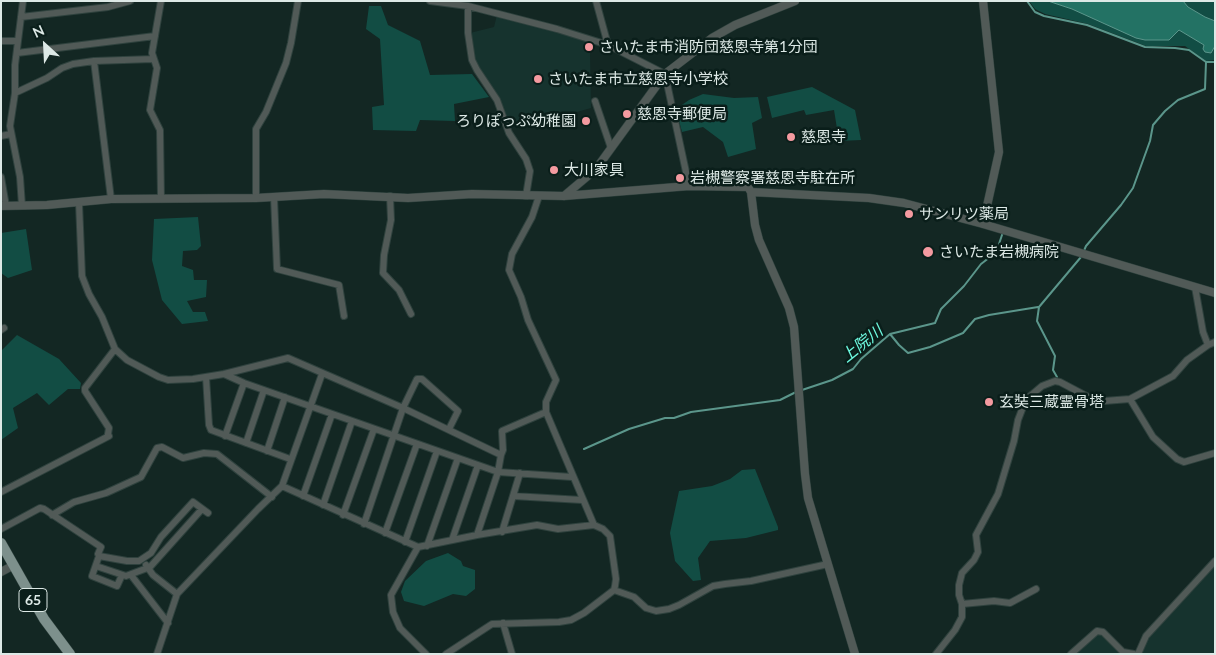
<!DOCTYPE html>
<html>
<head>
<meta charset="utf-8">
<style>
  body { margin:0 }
  #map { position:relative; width:1216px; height:655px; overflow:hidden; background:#132723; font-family:Lato,sans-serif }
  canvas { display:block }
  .frame { position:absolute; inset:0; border:2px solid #dde9e6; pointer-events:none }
  .north { position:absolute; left:20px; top:20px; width:50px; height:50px; -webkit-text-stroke:4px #0a1e1a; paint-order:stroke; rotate:335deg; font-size:14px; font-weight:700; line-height:20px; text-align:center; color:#dde9e6 }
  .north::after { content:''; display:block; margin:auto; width:18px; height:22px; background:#dde9e6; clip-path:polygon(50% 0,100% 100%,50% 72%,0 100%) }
</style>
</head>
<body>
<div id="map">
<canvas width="1216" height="655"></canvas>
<div class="frame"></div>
<div class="north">N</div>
</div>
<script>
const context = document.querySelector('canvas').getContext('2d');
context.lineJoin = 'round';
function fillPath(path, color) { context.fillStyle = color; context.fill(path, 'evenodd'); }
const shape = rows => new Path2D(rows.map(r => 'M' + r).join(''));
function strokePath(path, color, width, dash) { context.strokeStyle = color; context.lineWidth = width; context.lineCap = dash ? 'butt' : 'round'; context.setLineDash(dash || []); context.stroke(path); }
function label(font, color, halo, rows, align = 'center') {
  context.font = font + ' Lato,"Noto Sans JP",sans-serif'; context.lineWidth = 5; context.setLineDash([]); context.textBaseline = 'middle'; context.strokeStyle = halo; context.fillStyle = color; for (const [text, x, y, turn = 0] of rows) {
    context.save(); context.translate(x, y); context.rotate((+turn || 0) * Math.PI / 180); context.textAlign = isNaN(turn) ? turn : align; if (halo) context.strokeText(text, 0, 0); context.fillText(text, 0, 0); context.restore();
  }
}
fillPath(shape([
  [497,15,586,40,585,51,590,52,591,108,552,119,543,112,511,128,500,99,478,69,474,59,470,33,494,27],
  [1215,561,1215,654,1138,654,1146,636],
  [1098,632,1102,632,1120,654,1073,654]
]), '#16332e');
fillPath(shape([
  [1029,1,1212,1,1215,3,1215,60,1206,61,1185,46,1146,46,1088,24,1045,14,1035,9],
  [369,6,381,6,388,25,420,41,430,75,472,74,489,97,454,104,455,121,420,120,416,131,373,130,372,107,384,105,380,39,366,29],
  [812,87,855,110,861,140,839,141,834,110,806,115,804,110,772,118,767,97],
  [703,94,734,98,758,97,762,118,752,123,756,149,728,157,723,142,703,127,682,132,676,109,689,100],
  [198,217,201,246,197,250,183,251,182,266,193,270,194,280,207,280,206,297,187,301,193,312,205,312,208,321,182,324,162,300,152,260,154,219],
  [26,229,32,270,8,278,1,273,1,233],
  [17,335,59,359,81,383,80,389,68,389,49,405,37,393,13,408,18,428,1,440,1,351],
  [755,469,778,527,778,530,746,538,710,541,698,558,701,580,693,581,675,561,670,533,679,491,712,486,730,479,742,470],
  [448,553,461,561,463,566,475,570,475,589,466,596,453,594,424,606,404,601,401,592,405,581,426,561]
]), '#124d44');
const water = shape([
  [1048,1,1183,1,1188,7,1205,17,1215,21,1215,46,1211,53,1205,52,1203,49,1204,45,1179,30,1169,40,1145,40,1136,38,1072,9,1048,1]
]);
fillPath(water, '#237264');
strokePath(water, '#5b968b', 1);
strokePath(shape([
  [1027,1,1035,12,1044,16,1087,25,1145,47,1175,48,1189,50,1206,62],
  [1206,62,1215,62],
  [1083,253,1086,246,1121,205,1133,188,1150,141,1153,125,1165,111,1178,100,1205,89,1206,62],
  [890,334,899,345,908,353,930,347,963,333,975,319,989,315,1038,307],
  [1057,377,1053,370,1055,356,1037,321,1039,307,1081,257],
  [802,390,832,380,853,369,861,359,890,334,935,323,941,309,964,286,981,264,994,254,998,247,1003,232],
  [584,449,629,429,665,418,674,418,691,412,780,400,796,392]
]), '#5b968b', 2);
const minor = shape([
  [161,1,152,53,157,68,150,110,160,130,161,199],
  [430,1,468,6,557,29,608,45,665,74,689,186],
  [596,1,608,45],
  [468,6,468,33,472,60,477,70,497,100,509,133,526,159,530,171,526,196],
  [21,17,108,7,130,1],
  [1,41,18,41],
  [17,53,155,36],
  [94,61,111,199],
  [15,93,47,78,62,68,73,64,94,61,153,59],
  [595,101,611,148],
  [1,136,11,134],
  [1,177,6,206],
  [390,196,391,220,384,255,383,273,399,290,411,314],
  [539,196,532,217,512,254,509,270,521,297,528,320,556,380,546,402,546,412,594,525],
  [274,197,277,269,339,285,344,316],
  [256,198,256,129,266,112,286,63,291,43,298,1],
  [79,203,82,276,89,294,102,317,115,349,127,360,159,377,168,380,193,379,224,374,288,358,403,408,501,455,498,472,477,535],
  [22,206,20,177,10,126,15,93,15,65,23,1],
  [1195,287,1203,332,1208,345],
  [1,330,4,328],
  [224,374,244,383,498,472,572,477],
  [206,377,209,425,211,430,290,459],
  [1130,399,1153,437,1177,459,1184,462,1215,453],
  [225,436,244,383],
  [246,443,264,390],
  [267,451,285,397],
  [501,455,503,450,502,431,546,412],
  [282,486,418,547,477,535,537,525,558,529,594,525,603,529,610,536,616,579,615,586,614,590,584,613,571,620,559,622,492,624,446,654],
  [1,492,109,436,108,434,109,428,85,391,85,388,115,349],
  [303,496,332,414],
  [513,496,582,500],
  [323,505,352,421],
  [52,515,74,502,106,493,141,477,157,448,162,447,183,458,204,453,217,454,272,497],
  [343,515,374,429],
  [364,524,403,408,417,379,422,379,458,411,449,429],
  [1,529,40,508,44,509,101,547,98,554,99,556,127,561,139,561,151,553,161,537,193,502,208,513],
  [502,532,520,473],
  [385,533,417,444],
  [452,540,478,465],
  [405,542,437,451],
  [427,546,458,458],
  [418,547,391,595,393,612,400,628,426,654],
  [99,556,92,576,117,586,122,575],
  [146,565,153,575,177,594],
  [96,566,126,576,150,567,202,509],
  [131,575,168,623],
  [614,590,634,597,646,608,656,611,669,609,679,605,713,586,725,584,751,581,828,564],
  [962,604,994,601,1010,603,1036,589],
  [503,623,512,654],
  [157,654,177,594,258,509,282,486,322,374],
  [936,654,955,630,962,617,962,604,959,595,959,585,962,573,974,560,978,552,976,535,998,494,1014,441,1018,420,1023,407,1029,397,1042,386,1055,381,1060,382,1094,400,1104,401,1130,399,1173,376,1187,360,1208,345,1215,342],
  [1071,654,1097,631,1103,632,1123,652,1134,654],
  [1138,654,1146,636,1215,561]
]);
const tertiary = shape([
  [983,1,999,152,983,224],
  [751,192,869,198,904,203,983,224,1215,293],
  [564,196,596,169,665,74,712,38,735,25,795,1],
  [1,206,47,205,111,199,256,198,324,194,408,198,472,194,564,196,689,186,748,187,751,192,755,225,759,240,789,308,794,327,805,474,808,498,855,654],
  [1,572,14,565]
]);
const primary = shape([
  [1,543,44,619,70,654]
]);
strokePath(minor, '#2f423e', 8);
strokePath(tertiary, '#2f423e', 9);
strokePath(primary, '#2f423e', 11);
strokePath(minor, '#515a57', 6);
strokePath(tertiary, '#515a57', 8);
strokePath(primary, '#7d908c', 10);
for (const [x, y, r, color] of [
  [589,47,5,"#f49aa0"],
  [538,79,5,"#f49aa0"],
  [627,114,5,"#f49aa0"],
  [586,121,5,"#f49aa0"],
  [791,137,5,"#f49aa0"],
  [554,170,5,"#f49aa0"],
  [680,178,5,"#f49aa0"],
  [909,214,5,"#f49aa0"],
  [928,252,6,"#f49aa0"],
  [989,402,5,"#f49aa0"]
]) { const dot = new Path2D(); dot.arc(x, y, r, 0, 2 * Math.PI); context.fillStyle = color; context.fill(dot); strokePath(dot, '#0a1e1a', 2); }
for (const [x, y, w] of [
  [33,600,28]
]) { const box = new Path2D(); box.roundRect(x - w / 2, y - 11.5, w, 23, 4); context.fillStyle = '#0a1e1a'; context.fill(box); strokePath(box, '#dde9e6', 1); }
label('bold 14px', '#dde9e6', null, [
  ["65",33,600]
]);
label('15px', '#dde9e6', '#0a1e1a', [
  ["さいたま市消防団慈恩寺第1分団",599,47],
  ["さいたま市立慈恩寺小学校",548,79],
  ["慈恩寺郵便局",637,114],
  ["ろりぽっぷ幼稚園",576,121,"right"],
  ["慈恩寺",801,137],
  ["大川家具",564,170],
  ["岩槻警察署慈恩寺駐在所",690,178],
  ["サンリツ薬局",919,214],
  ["さいたま岩槻病院",939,252],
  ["玄奘三蔵霊骨塔",999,402]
], 'left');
label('italic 16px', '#6efae0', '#0a1e1a', [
  ["上院川",862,344,-39]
]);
</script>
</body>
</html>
